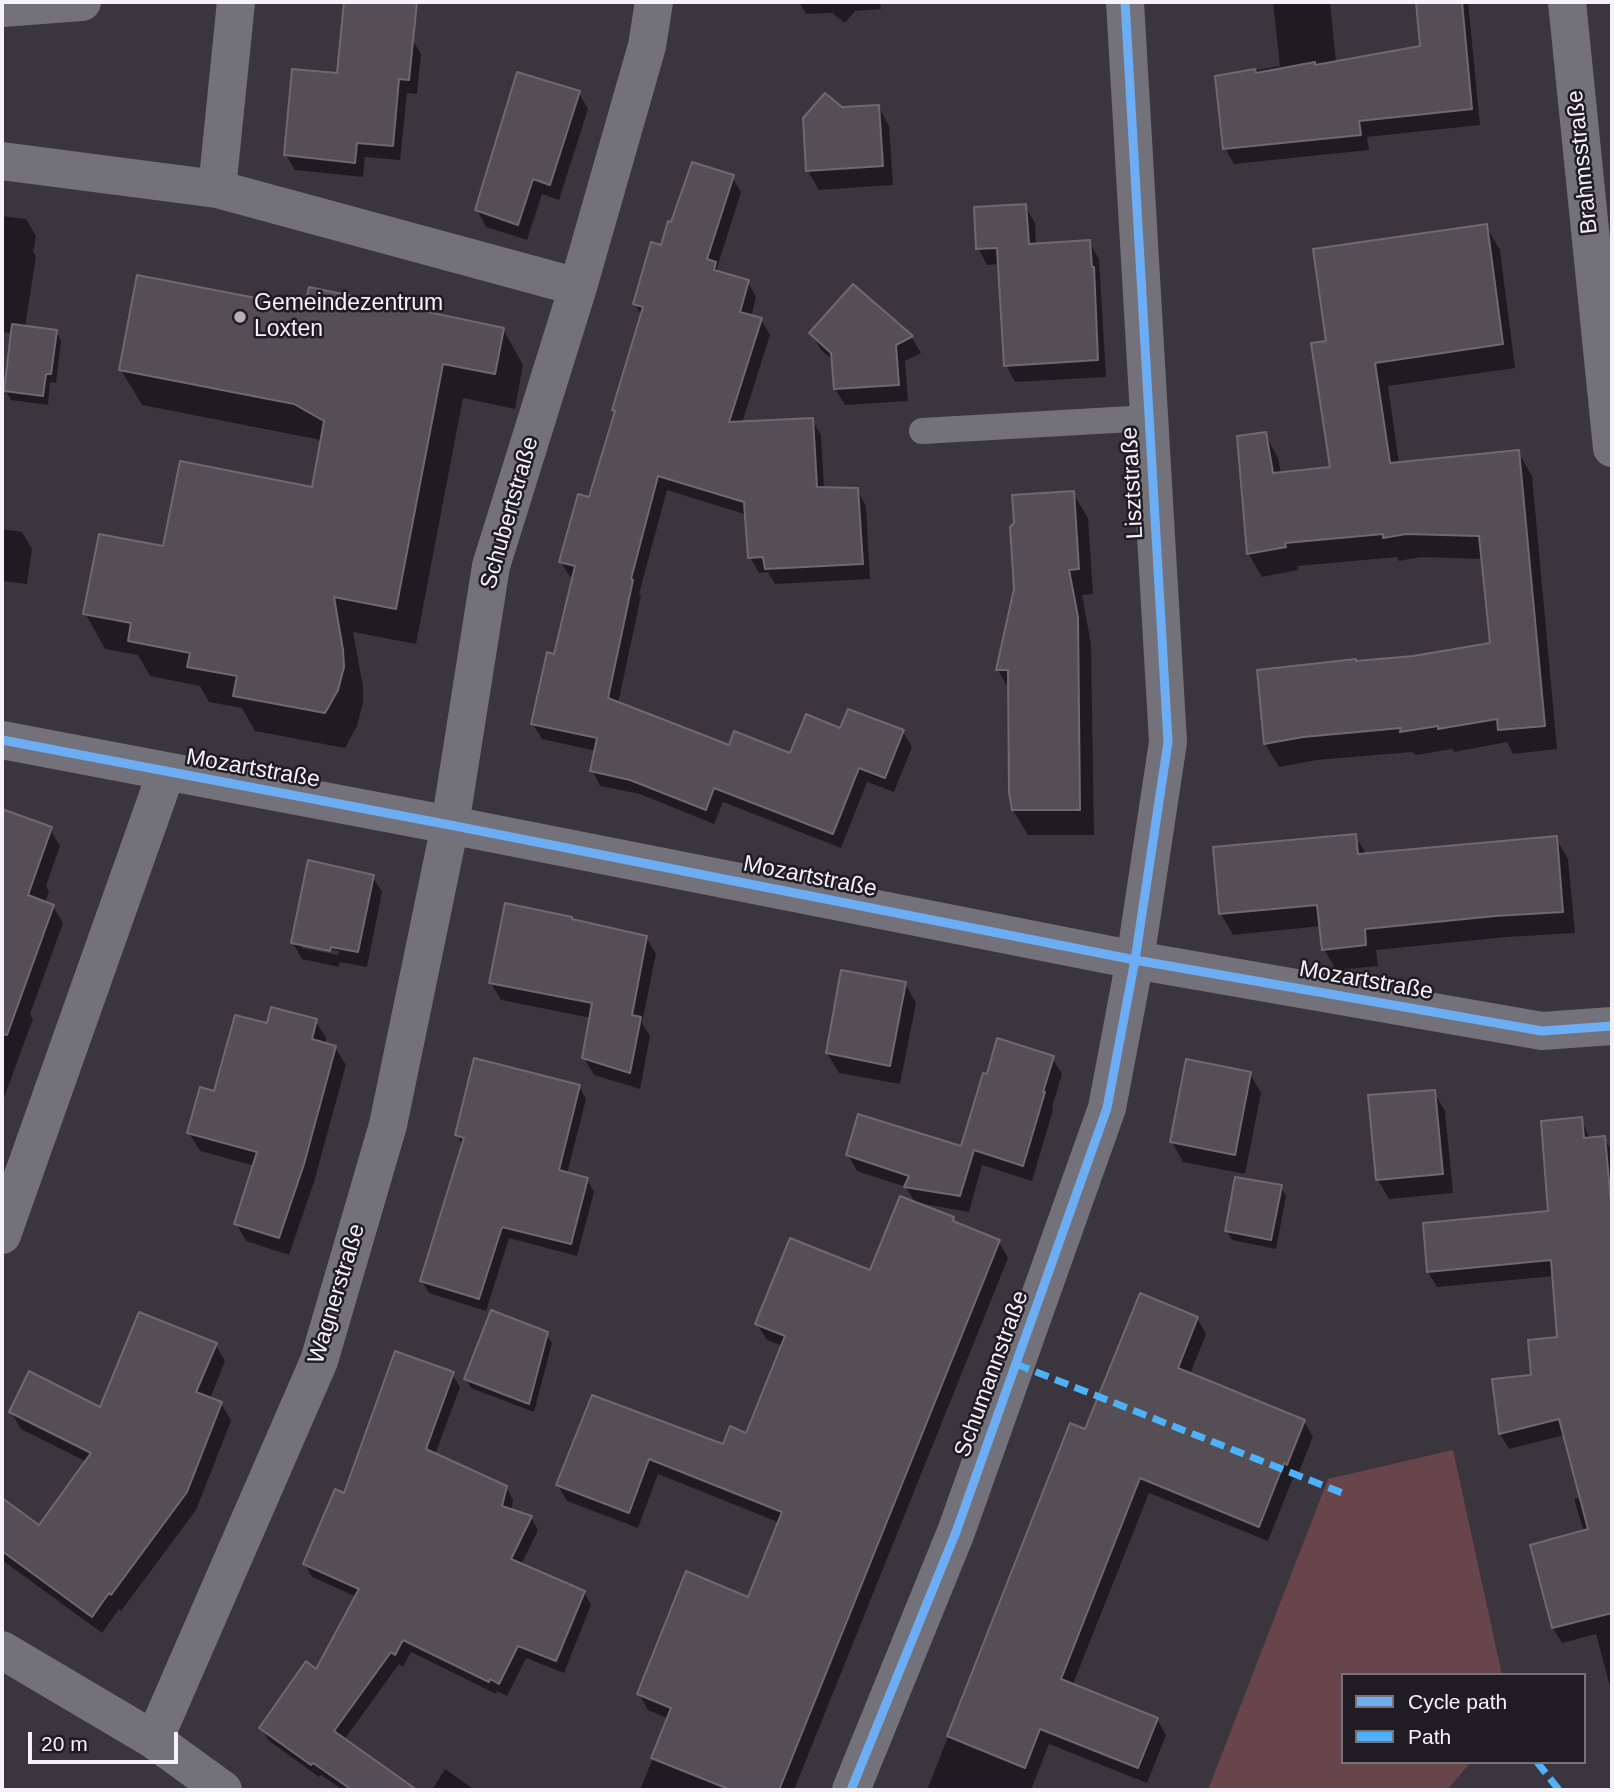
<!DOCTYPE html>
<html>
<head>
<meta charset="utf-8">
<style>
  body { margin:0 }
  #map { position:relative; width:1614px; height:1792px; overflow:hidden; background:#3b363e; font-family:Helvetica,sans-serif }
  canvas { display:block }
  .frame { position:absolute; inset:0; border:4px solid #f7f1fc; pointer-events:none }
  .legend { position:absolute; left:1341px; top:1673px; width:245px; height:91px; box-sizing:border-box; background:#201c23; border:2px solid #76717a; margin:0; padding:9px 12px; list-style:none; font-size:21px; color:#f7f1fc }
  .legend li { display:flex; align-items:center; gap:14px; height:35px }
  .legend b { width:35px; border:2px solid #76717a }
  .scale { position:absolute; left:28px; top:1732px; width:150px; height:32px; box-sizing:border-box; border:4px solid #f7f1fc; border-top:0; padding-left:9px; font-size:21px; line-height:24px; white-space:nowrap; color:#f7f1fc; -webkit-text-stroke:5px #201c23; paint-order:stroke }
</style>
</head>
<body>
<div id="map">
<canvas width="1614" height="1792"></canvas>
<div class="frame"></div>
<ul class="legend">
<li><b style="height:9px;background:#6dadf4"></b>Cycle path</li>
<li><b style="height:9px;background:#4fb1f8"></b>Path</li>
</ul>
<div class="scale">20 m</div>
</div>
<script>
const context = document.querySelector('canvas').getContext('2d');
context.lineJoin = 'round';
function fillPath(path, color) { context.fillStyle = color; context.fill(path, 'evenodd'); }
const shape = rows => new Path2D(rows.map(r => 'M' + r).join(''));
function strokePath(path, color, width, dash) { context.strokeStyle = color; context.lineWidth = width; context.lineCap = dash ? 'butt' : 'round'; context.setLineDash(dash || []); context.stroke(path); }
function label(font, color, halo, rows, align = 'center') {
  context.font = font + ' Helvetica,sans-serif'; context.lineWidth = 5; context.setLineDash([]); context.textBaseline = 'middle'; context.strokeStyle = halo; context.fillStyle = color; for (const [text, x, y, turn = 0] of rows) {
    context.save(); context.translate(x, y); context.rotate((+turn || 0) * Math.PI / 180); context.textAlign = isNaN(turn) ? turn : align; if (halo) context.strokeText(text, 0, 0); context.fillText(text, 0, 0); context.restore();
  }
}
fillPath(shape([
  [1453,1450,1502,1675,1343,1675,1343,1762,1471,1762,1447,1790,1208,1790,1328,1479]
]), '#68444b');
fillPath(shape([
  [799,2,880,2,881,9,855,11,845,23,832,13,806,14],
  [1273,2,1330,2,1336,63,1422,48,1418,2,1468,2,1480,125,1367,137,1369,150,1234,164,1225,148,1217,77,1280,66],
  [412,39,421,54,417,94,407,93,400,160,365,157,363,177,295,170,286,155,339,75],
  [579,93,588,109,559,200,542,194,527,240,486,227,477,210],
  [878,106,889,126,893,185,819,190,808,171,805,119],
  [732,177,741,192,717,268,720,274,748,282,756,297,751,317,761,319,770,335,742,423,812,420,821,435,824,489,857,490,866,506,870,579,775,584,768,572,759,573,750,557,747,515,667,490,639,594,641,596,618,704,730,747,791,755,903,732,912,747,894,792,867,782,841,848,723,802,714,824,640,794,600,786,592,770,596,751,542,739,533,724,555,656,574,578,570,577,561,562,590,500,616,413,614,410,642,316,635,304,672,224],
  [1025,206,1035,223,1036,245,1089,242,1099,259,1106,377,1015,382,1006,365,1000,264,987,265,978,248],
  [2,216,26,219,36,236,33,252,36,256,25,327,56,331,61,341,56,383,50,382,48,405,11,400,5,390,13,333,2,332],
  [1486,226,1500,250,1515,368,1388,386,1399,463,1518,452,1532,476,1557,749,1513,754,1507,742,1454,752,1452,749,1416,755,1412,752,1317,760,1279,767,1265,744,1259,672,1413,658,1492,644,1483,559,1420,557,1399,561,1397,557,1298,566,1298,570,1262,577,1248,553,1265,434,1278,458,1281,474,1332,469,1328,342],
  [853,287,912,338,921,353,905,361,908,401,845,405,835,389,834,361,821,350,811,333],
  [293,307,503,329,523,365,515,409,463,398,416,644,353,632,363,687,363,703,357,726,345,748,255,731,242,708,209,702,200,686,150,676,138,655,105,649,85,613,164,548,313,490,322,443,316,439,142,405,121,370],
  [1073,493,1088,518,1093,594,1082,595,1091,644,1094,835,1028,835,1013,810,1010,691,998,670],
  [2,529,22,532,32,549,27,584,2,581],
  [2,811,50,829,60,846,46,886,49,892,45,903,53,906,63,923,30,1014,33,1019,2,1103],
  [1355,836,1367,855,1556,838,1568,859,1575,933,1507,937,1376,950,1378,966,1336,970,1324,949,1321,926,1233,935,1221,914],
  [372,876,382,892,367,967,340,962,339,967,302,959,293,943],
  [302,944,339,951,338,955,302,948],
  [646,937,656,954,642,1023,650,1036,640,1089,594,1075,584,1058,591,1018,501,1000,491,983],
  [905,984,916,1003,900,1084,839,1073,827,1053],
  [315,1020,326,1038,325,1044,335,1047,346,1065,314,1182,289,1255,246,1241,236,1223,255,1166,200,1151,189,1133,215,1093,269,1025],
  [1052,1058,1062,1074,1052,1107,1053,1110,1032,1181,982,1165,969,1212,918,1203,952,1219,955,1224,999,1242,1008,1258,794,1790,640,1790,669,1719,648,1710,639,1694,749,1599,780,1523,658,1474,638,1528,567,1501,558,1485,593,1397,724,1447,747,1435,783,1346,767,1340,757,1324,871,1273,916,1204,906,1187,857,1171,848,1155,962,1148],
  [1250,1074,1261,1093,1245,1174,1183,1162,1172,1142],
  [579,1086,586,1099,567,1174,587,1179,594,1192,577,1256,509,1238,486,1311,429,1293,422,1281,463,1146,457,1135],
  [1434,1092,1445,1111,1453,1193,1389,1199,1378,1180],
  [1581,1119,1590,1139,1604,1138,1612,1152,1612,1694,1596,1634,1562,1643,1553,1628,1532,1546,1584,1532,1574,1499,1582,1497,1565,1435,1509,1449,1500,1434,1494,1381,1533,1377,1559,1338,1554,1276,1437,1287,1428,1272,1550,1212],
  [1280,1186,1286,1196,1276,1249,1232,1240,1227,1231],
  [1197,1318,1206,1334,1190,1374,1304,1421,1313,1437,1296,1479,1293,1478,1268,1541,1149,1493,1073,1684,1157,1719,1166,1735,1147,1783,1049,1744,1031,1790,927,1790,1071,1425,1086,1431],
  [546,1334,552,1343,534,1412,471,1388,466,1379],
  [215,1344,225,1361,210,1399,221,1403,231,1421,196,1510,121,1611,119,1609,102,1633,2,1560,2,1500,39,1527,87,1462,21,1429,11,1412,101,1409],
  [452,1374,460,1387,435,1455,506,1487,513,1500,511,1511,531,1517,538,1530,521,1565,584,1592,591,1605,564,1673,526,1658,507,1696,497,1691,496,1694,411,1652,403,1667,399,1664,344,1740,414,1790,343,1790,321,1775,319,1777,269,1741,261,1728,317,1671,357,1597,312,1577,305,1564,345,1495],
  [445,1769,475,1790,432,1790]
]), '#0007');
const building = shape([
  [344,2,417,2,409,80,399,79,393,146,357,143,355,163,284,155,292,69,337,73,344,2],
  [1416,2,1462,2,1472,109,1359,121,1361,135,1223,149,1215,76,1255,69,1256,73,1315,62,1315,65,1420,46,1416,2],
  [517,72,580,91,550,185,533,179,518,225,475,210,517,72],
  [825,93,842,107,879,105,883,166,806,171,803,118,825,93],
  [692,162,734,175,707,259,716,262,714,270,749,280,740,312,762,318,729,422,813,418,817,487,858,488,863,564,765,569,763,557,748,558,744,502,658,476,631,579,633,580,608,698,729,745,734,731,790,753,806,714,840,728,848,709,904,730,885,778,859,768,833,834,714,788,706,810,630,780,590,771,597,738,531,724,547,652,554,654,575,566,559,562,578,494,589,497,615,411,612,410,643,307,633,304,651,242,661,245,668,221,671,222,692,162],
  [1026,204,1029,244,1090,240,1092,267,1094,267,1098,360,1004,366,997,248,976,249,974,207,1026,204],
  [1487,224,1503,344,1375,363,1390,463,1519,450,1545,726,1498,730,1497,719,1438,729,1438,726,1400,732,1401,728,1303,737,1264,744,1257,670,1356,659,1356,661,1413,656,1490,643,1479,536,1406,534,1383,538,1383,534,1285,543,1286,547,1247,554,1237,436,1266,432,1273,473,1330,467,1311,343,1326,341,1313,249,1487,224],
  [137,275,292,305,293,298,306,300,309,287,504,328,495,374,443,364,396,609,334,597,343,650,344,667,338,690,325,713,233,696,237,676,187,667,190,653,128,641,131,623,83,614,99,534,163,546,180,461,312,487,324,421,294,404,119,370,137,275],
  [853,284,913,336,896,345,899,385,834,389,831,353,809,333,853,284],
  [12,324,57,330,51,374,46,374,43,396,4,391,12,324],
  [1074,491,1079,569,1069,570,1078,617,1080,810,1012,810,1009,792,1008,670,996,670,1014,589,1010,527,1014,523,1012,495,1074,491],
  [2,809,52,827,28,895,54,905,7,1035,2,1034,2,809],
  [1356,834,1358,854,1557,836,1563,912,1495,916,1365,929,1366,945,1322,950,1317,905,1219,914,1213,847,1356,834],
  [308,860,374,875,358,952,331,947,330,951,291,943,308,860],
  [505,903,572,917,572,919,647,936,632,1015,641,1017,630,1073,582,1058,592,1003,489,983,505,903],
  [841,970,906,982,890,1066,826,1053,841,970],
  [271,1007,317,1019,312,1039,336,1046,304,1164,279,1238,234,1224,257,1152,187,1133,200,1087,214,1091,235,1015,267,1023,271,1007],
  [997,1038,1054,1056,1043,1092,1045,1092,1023,1166,974,1150,960,1196,904,1187,909,1176,846,1155,858,1114,961,1146,983,1073,987,1074,997,1038],
  [474,1058,580,1085,559,1170,588,1178,571,1244,502,1227,479,1299,420,1281,464,1138,455,1135,474,1058],
  [1186,1059,1251,1072,1235,1155,1170,1142,1186,1059],
  [1435,1090,1443,1174,1376,1180,1368,1095,1435,1090],
  [1582,1117,1584,1138,1605,1136,1612,1214,1612,1613,1552,1628,1530,1545,1588,1529,1559,1419,1499,1434,1492,1379,1531,1375,1528,1340,1557,1337,1551,1260,1427,1272,1423,1223,1548,1211,1541,1121,1582,1117],
  [1235,1177,1282,1185,1271,1240,1225,1231,1235,1177],
  [900,1196,954,1217,953,1221,1000,1240,779,1790,731,1790,651,1758,671,1708,637,1694,686,1571,748,1597,782,1512,649,1459,629,1513,556,1485,592,1395,723,1444,730,1426,746,1433,785,1336,755,1324,790,1238,870,1270,900,1196],
  [1140,1293,1198,1317,1178,1368,1305,1420,1287,1465,1284,1463,1259,1527,1140,1478,1061,1679,1158,1718,1138,1768,1040,1729,1025,1768,947,1736,1070,1423,1085,1429,1140,1293],
  [491,1310,548,1332,529,1404,464,1379,491,1310],
  [139,1312,217,1343,196,1392,222,1402,187,1492,111,1595,109,1593,92,1617,2,1551,2,1498,39,1525,91,1453,9,1412,29,1371,100,1407,139,1312],
  [395,1351,454,1372,426,1449,507,1486,502,1506,532,1516,511,1559,585,1591,556,1661,518,1646,499,1684,490,1679,489,1682,403,1640,395,1655,391,1652,334,1731,417,1790,352,1790,313,1763,311,1765,259,1728,306,1661,316,1669,359,1589,303,1564,335,1489,344,1493,395,1351]
]);
fillPath(building, '#554f55');
strokePath(building, '#6f696f', 2);
strokePath(shape([
  [922,431,1149,418]
]), '#73727a', 26);
strokePath(shape([
  [1567,2,1612,448],
  [2,8,82,2],
  [2,161,217,189,578,287],
  [217,189,236,2],
  [2,740,450,825,1135,960,1542,1031,1612,1026],
  [2,1235,166,773],
  [2,1650,154,1740,223,1790],
  [154,1740,319,1361,388,1125,450,825,491,566,578,287,647,46,654,2],
  [851,1790,956,1532,1107,1108,1135,960,1168,742,1125,2]
]), '#73727a', 38);
strokePath(shape([
  [1016,1364,1345,1494],
  [1537,1762,1559,1790]
]), '#4fb1f8', 7, [14, 7]);
strokePath(shape([
  [2,740,450,825,1135,960,1542,1031,1612,1026],
  [851,1790,956,1532,1107,1108,1135,960,1168,742,1125,2]
]), '#6dadf4', 9);
for (const [x, y, r, color] of [
  [240,317,7,"#b5b0ba"]
]) { const dot = new Path2D(); dot.arc(x, y, r, 0, 2 * Math.PI); context.fillStyle = color; context.fill(dot); strokePath(dot, '#201c23', 2.5); }
label('23px', '#f7f1fc', '#201c23', [
  ["Brahmsstraße",1583,162,-96],
  ["Lisztstraße",1133,483,-93],
  ["Schubertstraße",510,513,-74],
  ["Mozartstraße",253,769,10],
  ["Mozartstraße",810,877,11],
  ["Mozartstraße",1366,981,10],
  ["Wagnerstraße",337,1294,-73],
  ["Schumannstraße",992,1374,-70]
]);
label('23px', '#f7f1fc', '#201c23', [
  ["Gemeindezentrum",254,304],
  ["Loxten",254,330]
], 'left');
</script>
</body>
</html>
